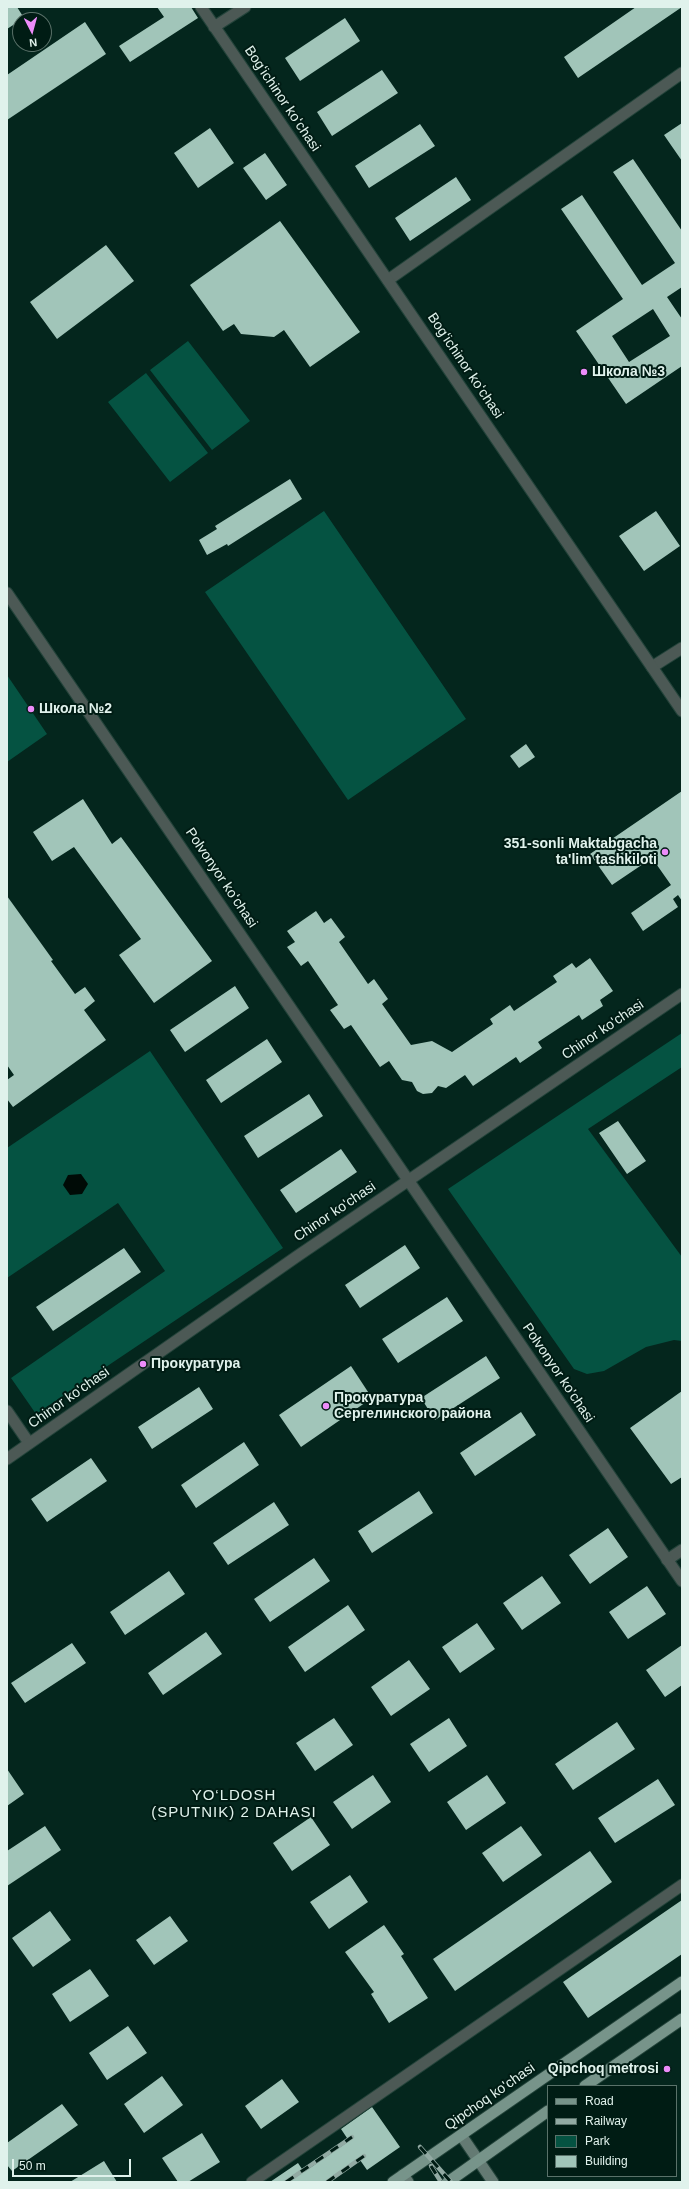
<!DOCTYPE html>
<html>
<head>
<meta charset="utf-8">
<style>
  body { margin:0 }
  #map { position:relative; width:689px; height:2189px; overflow:hidden; background:#04261d; font-family:Arial,sans-serif }
  canvas { display:block }
  .frame { position:absolute; inset:0; border:8px solid #e0f2ec; pointer-events:none }
  .legend { position:absolute; left:547px; top:2085px; width:130px; height:92px; box-sizing:border-box; background:#001c14; border:1px solid #5a726a; margin:0; padding:5px 7px; list-style:none; font-size:12px; color:#e0f2ec }
  .legend li { display:flex; align-items:center; gap:8px; height:20px }
  .legend b { width:20px; border:1px solid #5a726a }
  .north { position:absolute; left:12px; top:12px; width:40px; height:40px; box-sizing:border-box; background:#001c14; border:1px solid #5a726a; border-radius:50%; rotate:174deg; font-size:11px; font-weight:700; line-height:16px; text-align:center; color:#e0f2ec }
  .north::after { content:''; display:block; margin:auto; width:14px; height:18px; background:#ed8cfa; clip-path:polygon(50% 0,100% 100%,50% 72%,0 100%) }
  .scale { position:absolute; left:12px; top:2159px; width:119px; height:18px; box-sizing:border-box; border:2px solid #e0f2ec; border-top:0; padding-left:5px; font-size:12px; line-height:14px; white-space:nowrap; color:#e0f2ec; -webkit-text-stroke:3px #001c14; paint-order:stroke }
</style>
</head>
<body>
<div id="map">
<canvas width="689" height="2189"></canvas>
<div class="frame"></div>
<ul class="legend">
<li><b style="height:5px;background:#77948a"></b>Road</li>
<li><b style="height:5px;background:#92aaa3"></b>Railway</li>
<li><b style="height:11px;background:#055342"></b>Park</li>
<li><b style="height:11px;background:#a1c5b9"></b>Building</li>
</ul>
<div class="north">N</div>
<div class="scale">50 m</div>
</div>
<script>
const context = document.querySelector('canvas').getContext('2d');
context.lineJoin = 'round';
function fillPath(path, color) { context.fillStyle = color; context.fill(path, 'evenodd'); }
const shape = rows => new Path2D(rows.map(r => 'M' + r).join(''));
function strokePath(path, color, width, dash) { context.strokeStyle = color; context.lineWidth = width; context.lineCap = dash ? 'butt' : 'round'; context.setLineDash(dash || []); context.stroke(path); }
function label(font, color, halo, rows, align = 'center') {
  context.font = font + ' Arial,sans-serif'; context.lineWidth = 4; context.setLineDash([]); context.textBaseline = 'middle'; context.strokeStyle = halo; context.fillStyle = color; for (const [text, x, y, turn = 0] of rows) {
    context.save(); context.translate(x, y); context.rotate((+turn || 0) * Math.PI / 180); context.textAlign = isNaN(turn) ? turn : align; if (halo) context.strokeText(text, 0, 0); context.fillText(text, 0, 0); context.restore();
  }
}
fillPath(shape([
  [188,341,250,421,212,450,150,370],
  [146,373,208,453,170,482,108,402],
  [324,511,466,719,348,800,205,592],
  [7,675,47,734,7,762],
  [682,1033,682,1067,588,1129,682,1257,682,1341,674,1340,646,1347,604,1371,587,1374,574,1369,448,1189],
  [150,1051,283,1248,36,1414,11,1378,165,1271,118,1203,7,1278,7,1148]
]), '#055342');
fillPath(shape([
  [81,1174,88,1184,82,1194,70,1195,63,1185,68,1175]
]), '#000b06');
fillPath(shape([
  [7,7,17,7,24,18,7,29],
  [157,7,191,7,198,18,130,62,119,46,164,17],
  [636,7,682,7,578,78,564,57],
  [345,18,360,41,300,81,285,58],
  [85,22,106,54,7,120,7,75],
  [382,70,398,93,332,136,317,112],
  [682,123,682,161,664,135],
  [420,124,435,146,369,188,355,166],
  [210,128,234,163,198,188,174,153],
  [265,153,287,185,266,200,243,168],
  [633,159,682,231,682,287,667,297,682,319,682,366,626,404,576,331,623,299,561,209,582,195,642,285,675,263,613,172],
  [653,309,670,336,629,362,612,336],
  [456,177,471,200,410,241,395,218],
  [280,221,360,332,310,367,284,330,274,337,241,334,234,324,223,331,190,285],
  [106,245,134,281,57,339,30,302],
  [290,479,302,499,228,546,227,544,207,555,199,540,217,529,215,526],
  [656,511,680,546,644,571,619,536],
  [526,744,535,757,519,768,510,756],
  [682,791,682,901,678,895,673,899,678,907,643,931,631,913,671,885,652,858,612,885,590,854],
  [83,799,112,844,121,837,212,961,154,1003,119,955,141,939,74,847,52,861,33,832],
  [7,896,53,960,51,961,75,994,85,987,95,1001,84,1010,106,1040,13,1107,7,1099,7,1080,14,1075,7,1065],
  [316,911,324,923,331,918,345,937,339,942,368,984,374,979,388,999,382,1004,411,1045,432,1041,452,1052,493,1024,490,1019,510,1005,514,1011,557,982,553,976,572,963,576,968,590,958,613,991,600,1000,603,1006,582,1020,579,1015,538,1042,542,1048,520,1063,516,1057,473,1086,465,1075,446,1088,438,1086,432,1093,423,1094,417,1091,412,1082,402,1080,389,1061,380,1067,351,1025,344,1029,330,1010,338,1005,308,961,301,966,287,947,295,942,287,931],
  [235,986,249,1008,185,1052,170,1030],
  [267,1039,282,1062,221,1103,206,1080],
  [309,1094,323,1116,258,1158,244,1136],
  [618,1121,646,1161,627,1174,599,1133],
  [341,1149,357,1172,296,1213,280,1190],
  [405,1245,420,1268,360,1308,345,1285],
  [124,1248,141,1272,53,1331,36,1307],
  [447,1297,463,1321,398,1363,382,1339],
  [486,1356,500,1378,435,1420,421,1398],
  [351,1366,372,1398,301,1447,279,1415],
  [199,1387,213,1409,152,1449,138,1427],
  [682,1391,682,1477,671,1484,630,1428],
  [521,1412,536,1435,475,1476,460,1453],
  [244,1442,259,1465,196,1508,181,1485],
  [91,1458,107,1481,47,1522,31,1499],
  [419,1491,433,1513,372,1553,358,1531],
  [274,1502,289,1525,228,1565,213,1543],
  [608,1528,628,1557,590,1584,569,1555],
  [314,1558,330,1581,270,1622,254,1599],
  [169,1571,185,1594,125,1635,110,1612],
  [542,1576,561,1603,522,1630,503,1603],
  [647,1586,666,1614,628,1639,609,1612],
  [348,1605,365,1630,305,1672,288,1647],
  [477,1623,495,1649,460,1673,442,1647],
  [206,1632,222,1654,163,1695,148,1673],
  [72,1643,86,1663,25,1703,11,1683],
  [682,1645,682,1685,665,1697,646,1670],
  [409,1660,430,1689,391,1716,371,1687],
  [334,1718,353,1745,315,1771,296,1743],
  [449,1718,467,1746,429,1772,410,1744],
  [617,1722,635,1749,573,1790,555,1764],
  [7,1769,24,1794,7,1806],
  [373,1775,391,1802,352,1829,333,1802],
  [487,1775,506,1803,466,1830,447,1802],
  [658,1779,675,1805,615,1843,598,1818],
  [311,1817,330,1845,292,1871,273,1843],
  [45,1826,61,1850,7,1886,7,1851],
  [521,1826,542,1855,503,1882,482,1853],
  [590,1851,612,1882,455,1991,433,1959],
  [350,1875,368,1902,329,1929,310,1902],
  [682,1900,682,1954,588,2018,563,1982],
  [50,1911,71,1940,33,1967,12,1938],
  [170,1916,188,1941,154,1965,136,1940],
  [384,1925,404,1954,401,1956,428,1998,389,2023,371,1994,374,1992,345,1952],
  [90,1969,109,1996,70,2022,52,1994],
  [128,2026,147,2053,107,2080,89,2053],
  [162,2076,183,2105,144,2133,124,2104],
  [282,2079,299,2102,261,2129,245,2106],
  [62,2104,78,2125,12,2171,7,2165,7,2143],
  [372,2107,400,2147,367,2170,360,2160,328,2182,270,2182,298,2163,304,2172,349,2141,341,2129],
  [202,2133,220,2162,188,2182,178,2182,162,2158],
  [104,2161,117,2182,70,2182]
]), '#a1c5b9');
const minor = shape([
  [388,280,682,73],
  [652,667,682,648],
  [7,1411,29,1443],
  [667,1560,682,1550],
  [252,2182,682,1885]
]);
const tertiary = shape([
  [201,7,682,711],
  [214,27,245,7],
  [7,593,682,1581],
  [7,1459,296,1257,682,994]
]);
const secondary = shape([
  [461,2135,493,2182],
  [403,2175,408,2182]
]);
const primary = shape([
  [585,2086,682,2019],
  [393,2182,682,1982],
  [448,2182,548,2111]
]);
strokePath(minor, '#23433a', 13);
strokePath(tertiary, '#23433a', 13);
strokePath(secondary, '#23433a', 13);
strokePath(primary, '#23433a', 13);
strokePath(minor, '#4c5955', 11);
strokePath(tertiary, '#4c5955', 11);
strokePath(secondary, '#647a73', 11);
strokePath(primary, '#77948a', 11);
const rail = shape([
  [420,2147,451,2182],
  [431,2166,441,2182],
  [286,2182,352,2137],
  [327,2182,364,2156]
]);
strokePath(rail, '#92aaa3', 4.5);
strokePath(rail, '#001c14', 3, [9]);
for (const [x, y, r, color] of [
  [584,372,4,"#ed8cfa"],
  [31,709,4,"#ed8cfa"],
  [665,852,4,"#ed8cfa"],
  [143,1364,4,"#ed8cfa"],
  [326,1406,4,"#ed8cfa"],
  [667,2069,4,"#ed8cfa"]
]) { const dot = new Path2D(); dot.arc(x, y, r, 0, 2 * Math.PI); context.fillStyle = color; context.fill(dot); strokePath(dot, '#001c14', 1.5); }
label('14px', '#e0f2ec', '#001c14', [
  ["Bogʻichinor koʻchasi",282,99,56],
  ["Bogʻichinor koʻchasi",465,366,56],
  ["Polvonyor koʻchasi",221,878,56],
  ["Chinor ko'chasi",603,1030,-34],
  ["Chinor ko'chasi",335,1212,-34],
  ["Polvonyor ko'chasi",558,1373,56],
  ["Chinor ko'chasi",69,1398,-35],
  ["Qipchoq ko'chasi",490,2097,-35]
]);
label('bold 14px', '#e0f2ec', '#001c14', [
  ["Школа №3",592,372],
  ["Школа №2",39,709],
  ["351-sonli Maktabgacha",657,844,"right"],
  ["ta'lim tashkiloti",657,860,"right"],
  ["Прокуратура",151,1364],
  ["Прокуратура",334,1398],
  ["Сергелинского района",334,1414],
  ["Qipchoq metrosi",659,2069,"right"]
], 'left');
context.letterSpacing = '1px';
label('15px', '#e0f2ec', '#001c14', [
  ["YO‘LDOSH",234,1796],
  ["(SPUTNIK) 2 DAHASI",234,1813]
]);
context.letterSpacing = '0px';
</script>
</body>
</html>
